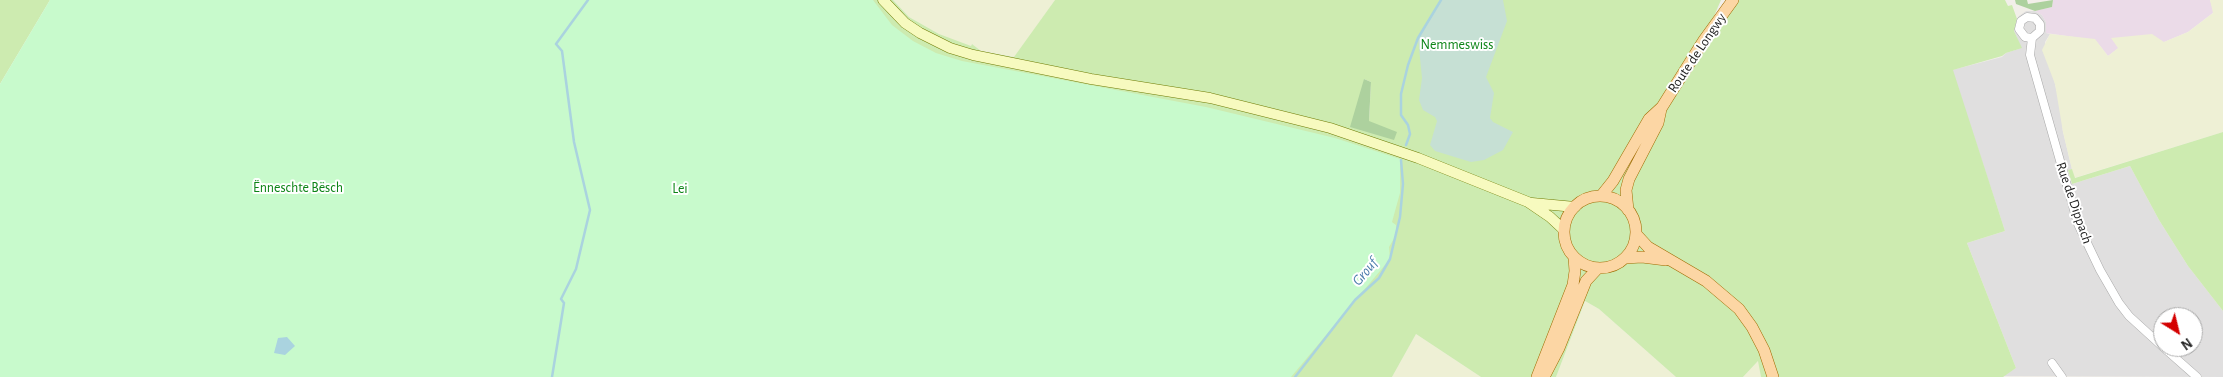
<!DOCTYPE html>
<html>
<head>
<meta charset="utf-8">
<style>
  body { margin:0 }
  #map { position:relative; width:2223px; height:377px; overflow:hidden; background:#f2efe9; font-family:"Alegreya Sans",sans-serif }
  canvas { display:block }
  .north { position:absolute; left:2153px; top:307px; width:50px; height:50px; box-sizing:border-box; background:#fff; border:1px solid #a7a7a7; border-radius:50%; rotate:144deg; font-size:14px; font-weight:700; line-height:20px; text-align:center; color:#222 }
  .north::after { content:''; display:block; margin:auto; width:18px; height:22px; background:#d40000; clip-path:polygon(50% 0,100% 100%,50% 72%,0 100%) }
</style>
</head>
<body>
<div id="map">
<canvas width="2223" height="377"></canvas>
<div class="north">N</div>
</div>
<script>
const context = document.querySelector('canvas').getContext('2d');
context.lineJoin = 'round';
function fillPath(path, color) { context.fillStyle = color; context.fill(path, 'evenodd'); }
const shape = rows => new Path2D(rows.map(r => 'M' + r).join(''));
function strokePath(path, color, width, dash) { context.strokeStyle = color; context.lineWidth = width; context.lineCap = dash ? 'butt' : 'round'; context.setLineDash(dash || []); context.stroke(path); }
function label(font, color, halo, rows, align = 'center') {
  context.font = font + ' "Alegreya Sans",sans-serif'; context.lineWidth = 4; context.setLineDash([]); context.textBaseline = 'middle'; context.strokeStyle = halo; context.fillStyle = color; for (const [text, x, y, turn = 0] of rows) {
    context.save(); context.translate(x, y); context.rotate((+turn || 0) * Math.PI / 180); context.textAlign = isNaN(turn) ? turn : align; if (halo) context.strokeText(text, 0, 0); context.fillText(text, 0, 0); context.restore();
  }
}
fillPath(shape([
  [2026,11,2035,11,2042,15,2046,22,2046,33,2050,34,2045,42,2060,105,2063,132,2072,169,2068,171,2072,184,2130,166,2159,220,2188,266,2223,311,2223,377,2003,376,2016,368,1967,243,2005,231,1952,70,2002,57,2006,53,2021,48,2014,31,2014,23,2019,16],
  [2163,317,2193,317,2193,347,2163,347]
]), '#e0dfdf');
fillPath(shape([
  [2053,0,2210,0,2214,12,2188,32,2164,42,2112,38,2119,48,2108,56,2095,40,2046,33,2046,22,2042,15,2035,11,2052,7]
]), '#ebdbe8');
fillPath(shape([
  [893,0,1055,0,1015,57,981,51,972,44,971,46,953,41,939,34,909,17],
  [2210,0,2223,0,2223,132,2074,178,2063,132,2055,84,2042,50,2050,34,2095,39,2108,56,2118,48,2111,38,2152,34,2164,42,2188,32,2213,13],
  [1585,301,1599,309,1676,377,1556,377],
  [1416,334,1481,377,1392,377],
  [1759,360,1761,377,1743,377]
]), '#eef0d5');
fillPath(shape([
  [0,0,50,0,0,84],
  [766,0,893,0,909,17,939,34,971,46,972,44,981,51,1014,57,1055,0,1721,0,1705,37,1733,0,2005,0,2008,6,2012,5,2017,19,2014,31,2022,48,2006,53,2002,56,1953,70,2005,231,1967,243,2016,368,2003,377,1761,377,1758,361,1743,377,1676,377,1599,309,1585,301,1556,377,1481,377,1416,334,1392,377,555,377],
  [1364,79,1371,82,1369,121],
  [2223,132,2223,311,2188,266,2159,220,2130,166,2072,184,2068,170,2072,169,2075,178]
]), '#cdebb0');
fillPath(shape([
  [2015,0,2027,0,2028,4,2053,0,2052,7,2035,11,2016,4],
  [1364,79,1371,82,1369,121,1397,132,1394,140,1350,127]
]), '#add19e');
fillPath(shape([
  [1441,0,1503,0,1507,21,1486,77,1494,93,1490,118,1493,122,1513,132,1503,150,1484,160,1471,162,1435,151,1430,145,1437,121,1435,117,1423,110,1419,100,1422,78,1418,38]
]), '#c6e0d4');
fillPath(shape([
  [50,0,873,0,892,25,913,41,936,53,962,61,1206,107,1335,138,1400,159,1400,193,1392,222,1396,225,1396,235,1389,247,1390,259,1291,377,0,377,0,84]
]), '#c8facc');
fillPath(shape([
  [287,337,295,346,285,355,274,353,278,338]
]), '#aad3df');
strokePath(shape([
  [1406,145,1410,134,1408,125,1401,115,1401,94,1408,65,1418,38,1441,0],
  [552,377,564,303,561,299,576,269,590,210,574,142,562,51,556,44,588,0],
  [1295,377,1355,300,1379,278,1390,259,1400,217,1403,184,1401,160]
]), '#aad3df', 2.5);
const minor = shape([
  [2032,38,2025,37,2019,29,2021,21,2027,17,2035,18,2040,24,2040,31,2032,38,2030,55,2078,224,2100,270,2119,303,2129,316,2163,347],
  [2163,347,2197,377],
  [2052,363,2062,377]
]);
const secondary = shape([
  [883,0,905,23,920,33,950,48,973,55,1091,79,1210,98,1330,128,1418,158,1528,202,1550,217,1564,230],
  [1532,203,1575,207]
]);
const primary = shape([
  [1601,196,1613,181,1649,119,1662,107,1704,40,1733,0],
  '1564 232a36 36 0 1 1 72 0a36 36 0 1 1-72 0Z',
  [1628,210,1626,190,1629,179,1658,123,1661,109],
  [1636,234,1648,247,1706,281,1739,309,1752,327,1764,350,1773,377],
  [1625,258,1642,257,1666,260],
  [1537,377,1573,285,1575,271,1574,257],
  [1544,377,1559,348,1586,281,1598,268]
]);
strokePath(minor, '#a9a9a9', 9);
strokePath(secondary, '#707d05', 11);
strokePath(primary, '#a06b00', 12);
strokePath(minor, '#fff', 8);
strokePath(secondary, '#f7fabf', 10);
strokePath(primary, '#fcd6a4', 11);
label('14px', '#0c8416', '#fff', [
  ["Nemmeswiss",1457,45],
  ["Ënneschte Bësch",298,188],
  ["Lei",680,189]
]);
label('14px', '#222', '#fff', [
  ["Route de Longwy",1697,53,-56],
  ["Rue de Dippach",2074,203,71]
]);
label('italic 15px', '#4a7aab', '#fff', [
  ["Grouf",1365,272,-50]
]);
</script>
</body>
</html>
